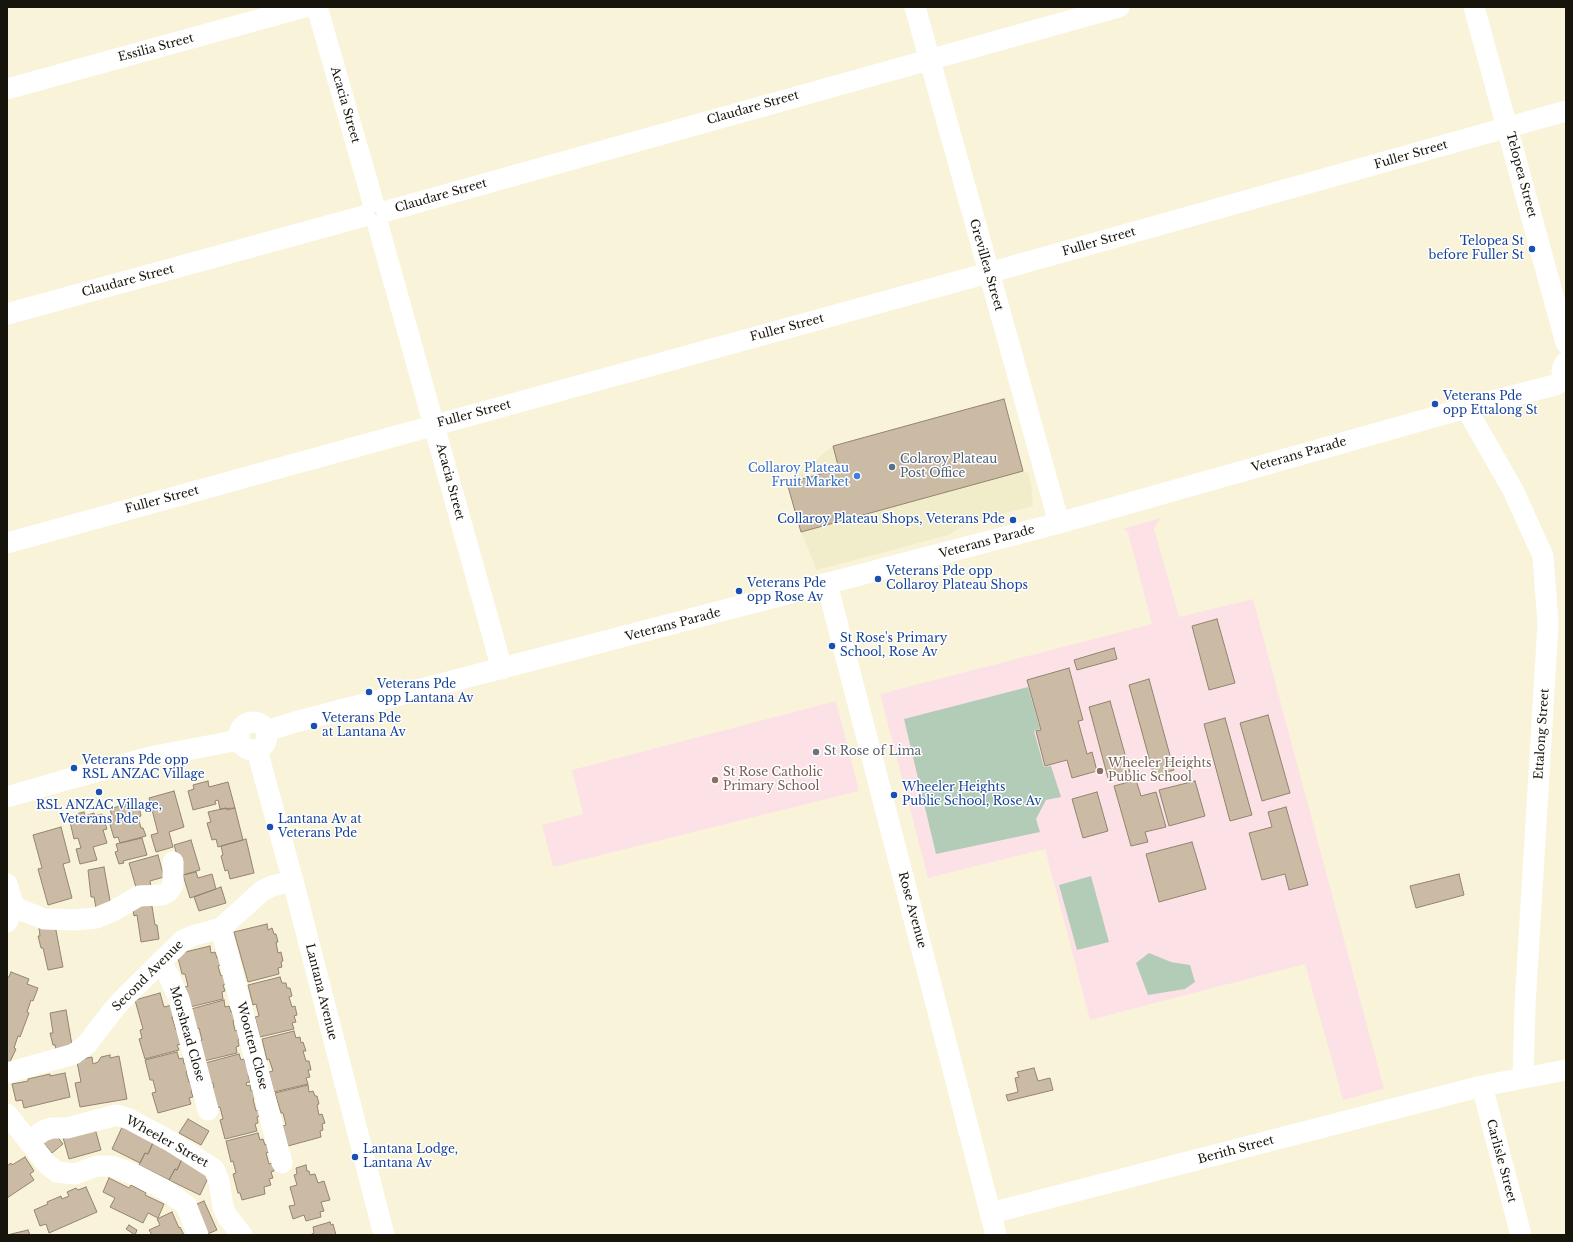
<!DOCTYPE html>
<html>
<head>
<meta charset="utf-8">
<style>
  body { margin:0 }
  #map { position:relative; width:1573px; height:1242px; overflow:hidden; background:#f9f4d9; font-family:"Libre Baskerville",serif }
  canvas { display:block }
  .frame { position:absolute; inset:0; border:8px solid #16140b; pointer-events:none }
</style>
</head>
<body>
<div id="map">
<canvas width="1573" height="1242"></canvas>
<div class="frame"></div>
</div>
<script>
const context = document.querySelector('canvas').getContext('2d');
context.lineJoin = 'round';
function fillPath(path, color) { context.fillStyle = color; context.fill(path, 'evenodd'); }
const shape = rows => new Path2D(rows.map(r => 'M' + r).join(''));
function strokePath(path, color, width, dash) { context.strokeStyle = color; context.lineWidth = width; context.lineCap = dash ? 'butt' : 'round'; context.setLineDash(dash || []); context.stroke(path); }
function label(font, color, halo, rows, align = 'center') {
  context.font = font + ' "Libre Baskerville",serif'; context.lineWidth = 3; context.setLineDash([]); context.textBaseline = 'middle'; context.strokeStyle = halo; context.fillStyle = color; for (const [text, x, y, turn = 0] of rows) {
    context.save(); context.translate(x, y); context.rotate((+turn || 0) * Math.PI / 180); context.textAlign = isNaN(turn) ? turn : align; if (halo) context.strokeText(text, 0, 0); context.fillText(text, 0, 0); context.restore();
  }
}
fillPath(shape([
  [1004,399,1023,471,1028,472,1031,484,1033,506,970,522,948,535,817,570,801,532,787,483,833,446]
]), '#f1ecc9');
fillPath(shape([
  [1161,518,1154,528,1179,617,1253,599,1384,1089,1343,1100,1305,964,1090,1020,1045,849,928,878,880,694,1152,624,1128,532,1123,529],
  [836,701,859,791,553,867,542,825,583,814,572,770]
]), '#fce2e7');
fillPath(shape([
  [1028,687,1040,729,1034,731,1044,767,1051,766,1061,797,1046,800,1036,819,1040,832,936,854,904,719],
  [1091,876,1109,942,1077,950,1059,885],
  [1149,953,1171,962,1190,965,1195,982,1185,989,1148,995,1136,963]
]), '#b2ccb7');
const building = shape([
  [1004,399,1023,471,801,532,787,483,839,469,833,446,1004,399],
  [1217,619,1235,683,1209,690,1192,626,1217,619],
  [1114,648,1117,659,1077,670,1074,660,1114,648],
  [1069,668,1083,720,1078,721,1087,754,1092,752,1097,771,1072,778,1067,760,1045,766,1036,731,1041,730,1027,680,1069,668],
  [1149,679,1174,770,1154,776,1129,685,1149,679],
  [1110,701,1130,772,1108,778,1089,707,1110,701],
  [1268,715,1290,793,1262,801,1240,723,1268,715],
  [1225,718,1252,815,1230,821,1204,724,1225,718],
  [1136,780,1141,796,1156,792,1166,827,1145,832,1148,842,1131,846,1114,786,1136,780],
  [208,781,209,787,228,782,235,808,220,809,218,800,215,801,216,804,193,810,188,791,194,789,193,785,208,781],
  [1195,781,1205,816,1169,826,1159,790,1195,781],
  [174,791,184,827,169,832,173,847,156,852,151,835,158,833,149,798,174,791],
  [1097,792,1108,831,1083,838,1072,799,1097,792],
  [130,802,131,804,138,802,141,816,138,817,141,828,143,828,146,836,120,843,118,837,114,838,108,818,112,816,110,809,123,805,123,804,130,802],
  [1286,807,1308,885,1289,890,1285,874,1262,880,1249,833,1272,827,1268,812,1286,807],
  [226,808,227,810,235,808,243,840,218,847,216,839,212,840,207,823,211,822,208,812,226,808],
  [84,812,85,816,94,813,95,816,102,814,107,829,103,830,107,843,93,847,97,860,80,864,76,849,81,848,78,838,74,839,70,822,76,821,76,814,84,812],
  [61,827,70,862,63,864,72,898,48,905,38,869,42,868,33,835,61,827],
  [142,838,147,855,123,861,124,863,119,864,115,852,118,851,116,844,142,838],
  [246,839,254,873,230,879,228,870,225,871,221,856,223,855,221,846,246,839],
  [191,840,200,870,183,875,174,845,191,840],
  [1192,842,1206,889,1159,902,1146,854,1192,842],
  [158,855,164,877,150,881,151,887,137,891,129,863,158,855],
  [104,867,111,906,96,908,94,897,91,897,88,870,104,867],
  [196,872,198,878,212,874,216,889,190,898,183,875,196,872],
  [1459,874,1464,895,1416,908,1410,886,1459,874],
  [221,887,226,903,199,911,194,897,221,887],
  [151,900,155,925,157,925,159,939,141,942,137,915,134,916,132,904,151,900],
  [267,924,268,930,272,928,274,934,276,934,278,942,276,942,278,953,281,952,283,961,281,962,282,967,278,968,279,974,248,982,234,932,267,924],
  [55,925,63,967,48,970,43,948,41,948,38,936,40,936,39,928,55,925],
  [210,946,211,953,215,952,217,958,219,957,221,965,218,966,221,976,224,975,226,984,223,985,225,991,222,992,223,999,190,1007,185,987,188,986,185,974,182,974,177,954,210,946],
  [11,972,29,979,27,984,38,988,33,1001,31,1000,27,1012,29,1013,20,1037,18,1036,14,1048,16,1049,9,1064,7,1063,7,977,9,977,11,972],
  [280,977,282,983,286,983,287,988,290,988,292,996,289,997,292,1007,295,1006,297,1015,294,1016,296,1022,292,1023,294,1029,260,1037,255,1017,259,1016,256,1004,253,1005,248,985,280,977],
  [160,993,164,1007,172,1005,175,1016,172,1017,176,1030,178,1029,181,1044,177,1045,179,1050,145,1059,139,1039,142,1038,140,1030,143,1029,135,1000,160,993],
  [224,1000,225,1007,229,1006,231,1012,233,1011,235,1020,233,1021,235,1031,238,1030,241,1039,238,1040,239,1046,236,1047,237,1053,204,1061,199,1041,202,1040,199,1028,197,1029,191,1009,224,1000],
  [66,1010,73,1051,57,1053,55,1045,53,1045,50,1033,53,1033,50,1013,66,1010],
  [294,1031,296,1038,300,1037,301,1043,303,1042,306,1051,303,1051,306,1061,309,1061,311,1070,308,1070,310,1077,306,1078,308,1084,274,1092,269,1072,273,1071,269,1059,267,1060,262,1039,294,1031],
  [177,1052,179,1059,183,1058,184,1064,187,1063,189,1071,186,1072,189,1082,192,1081,194,1090,191,1091,193,1097,189,1098,191,1104,158,1113,152,1093,156,1092,153,1080,150,1080,145,1060,177,1052],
  [239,1054,241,1060,244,1059,246,1065,249,1064,251,1074,248,1075,250,1082,246,1083,247,1086,250,1085,251,1091,255,1090,257,1098,253,1099,256,1111,259,1110,260,1116,257,1117,258,1123,255,1124,257,1131,225,1139,220,1120,223,1119,220,1107,216,1108,211,1087,214,1087,213,1083,211,1083,205,1063,239,1054],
  [110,1055,110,1058,119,1056,127,1099,80,1107,75,1083,81,1082,77,1062,82,1061,82,1059,92,1057,93,1064,98,1062,101,1057,110,1055],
  [1034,1068,1038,1081,1050,1078,1053,1090,1008,1101,1006,1095,1018,1092,1015,1078,1019,1077,1017,1072,1034,1068],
  [65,1073,70,1097,24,1108,22,1100,16,1101,12,1084,28,1081,28,1079,50,1074,50,1076,65,1073],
  [308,1085,309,1092,313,1091,315,1096,317,1096,319,1104,317,1105,319,1115,322,1114,325,1123,322,1124,323,1130,320,1131,321,1137,288,1146,283,1126,286,1125,283,1113,281,1113,275,1093,308,1085],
  [188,1119,209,1131,201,1145,179,1133,188,1119],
  [94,1125,101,1150,69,1159,62,1134,94,1125],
  [123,1125,154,1140,148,1154,145,1153,140,1163,112,1149,123,1125],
  [54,1132,63,1144,52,1153,42,1141,54,1132],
  [258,1133,260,1140,263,1139,265,1145,267,1144,269,1152,266,1153,269,1164,272,1163,274,1171,271,1172,273,1178,269,1179,271,1185,264,1187,265,1194,242,1200,240,1193,238,1193,233,1174,236,1173,233,1161,231,1162,226,1141,258,1133],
  [153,1143,183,1157,177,1170,175,1169,169,1180,139,1165,145,1153,148,1154,153,1143],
  [25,1157,34,1171,30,1174,34,1180,7,1198,7,1166,11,1163,12,1165,25,1157],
  [182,1159,210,1174,200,1195,169,1180,175,1169,177,1170,182,1159],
  [306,1165,307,1171,309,1171,310,1175,315,1174,318,1183,324,1181,330,1200,321,1202,324,1211,320,1212,321,1217,306,1221,304,1215,293,1219,289,1206,295,1205,290,1187,297,1185,294,1175,297,1174,296,1168,306,1165],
  [109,1178,129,1188,131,1185,146,1193,145,1195,164,1204,158,1218,148,1213,143,1223,110,1207,115,1198,103,1192,109,1178],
  [86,1187,97,1212,49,1233,46,1224,40,1226,34,1210,48,1204,47,1202,61,1196,62,1199,69,1196,67,1192,76,1188,78,1190,86,1187],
  [204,1201,217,1230,205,1235,190,1207,204,1201],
  [172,1212,179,1228,180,1227,184,1235,152,1235,149,1230,160,1225,157,1219,172,1212],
  [330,1222,331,1225,333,1224,336,1235,310,1235,314,1233,313,1227,330,1222],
  [129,1225,137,1230,135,1235,126,1229,129,1225],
  [28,1230,30,1235,7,1235,28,1230]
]);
fillPath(building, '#cbbba5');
strokePath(building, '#93846e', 1);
strokePath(shape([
  [317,7,373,202],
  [915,7,1059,523],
  [1474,7,1566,343],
  [7,89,305,7],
  [387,211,1119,7],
  [378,225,502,669],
  [7,314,364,216],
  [1566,362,1563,367,1562,372,1566,380],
  [1466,408,1513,490,1543,556,1548,624,1525,1005,1523,1078],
  [7,543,988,273,1566,111],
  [827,584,996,1235],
  '239 736a14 14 0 1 1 28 0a14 14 0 1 1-28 0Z',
  [266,731,295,722,1059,523,1466,408,1555,385,1565,379],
  [257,750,293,881,384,1235],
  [7,797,65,780,155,756,239,740],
  [7,884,14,907,7,922],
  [14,907,44,919,74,920,96,918,113,911,139,896,162,895,168,892,173,885,173,862],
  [221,928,282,1163],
  [160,962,169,976,179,999,208,1110],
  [7,1073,74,1054,87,1044,114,1009,126,996,182,941,192,936,221,928,262,891,272,886,293,881],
  [1482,1086,1521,1235],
  [7,1114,47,1164,57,1172,75,1174,97,1166,111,1166,136,1175,165,1190,186,1205,198,1235],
  [29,1142,43,1131,52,1128,67,1128,117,1115,129,1119,170,1141,214,1169,219,1181,223,1207,227,1216,242,1235],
  [991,1213,1482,1086,1566,1070]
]), '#fff', 21);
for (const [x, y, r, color] of [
  [1532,249,4,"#1a4fb4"],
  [1435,404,4,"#1a4fb4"],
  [892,467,4,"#5c6f8a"],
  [857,476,4,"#3f7fe0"],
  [1013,520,4,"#1a4fb4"],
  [878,579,4,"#1a4fb4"],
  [739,591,4,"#1a4fb4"],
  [832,646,4,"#1a4fb4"],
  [369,692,4,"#1a4fb4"],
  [314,726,4,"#1a4fb4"],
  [816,752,4,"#6b7280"],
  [74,768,4,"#1a4fb4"],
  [1100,771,4,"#8d6e63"],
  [715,780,4,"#8d6e63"],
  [99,792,4,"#1a4fb4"],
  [894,795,4,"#1a4fb4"],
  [270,827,4,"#1a4fb4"],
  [355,1157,4,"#1a4fb4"]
]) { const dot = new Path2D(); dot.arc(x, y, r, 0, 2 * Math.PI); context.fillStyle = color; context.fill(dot); strokePath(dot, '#fff', 1.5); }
label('12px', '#16140b', '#fff', [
  ["Essilia Street",156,48,-15],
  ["Acacia Street",345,105,74],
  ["Claudare Street",753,108,-16],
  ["Fuller Street",1411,155,-16],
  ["Telopea Street",1521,175,75],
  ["Claudare Street",441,196,-16],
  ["Fuller Street",1099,242,-16],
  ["Grevillea Street",986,265,74],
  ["Claudare Street",128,281,-15],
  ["Fuller Street",787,328,-15],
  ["Fuller Street",474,414,-15],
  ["Veterans Parade",1299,455,-16],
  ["Acacia Street",450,482,75],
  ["Fuller Street",162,500,-15],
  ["Veterans Parade",987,542,-15],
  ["Veterans Parade",673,625,-15],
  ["Ettalong Street",1542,734,-86],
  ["Rose Avenue",912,910,75],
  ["Second Avenue",148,976,-45],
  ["Lantana Avenue",321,992,76],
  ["Morshead Close",187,1034,74],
  ["Wootten Close",252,1046,75],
  ["Wheeler Street",167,1142,29],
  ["Berith Street",1236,1150,-15],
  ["Carlisle Street",1501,1161,75]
]);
label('12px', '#164399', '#fff', [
  ["Telopea St",1524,242,"right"],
  ["before Fuller St",1524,256,"right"],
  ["Veterans Pde",1443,397],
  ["opp Ettalong St",1443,411],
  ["Collaroy Plateau Shops, Veterans Pde",1005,520,"right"],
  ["Veterans Pde opp",886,572],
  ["Collaroy Plateau Shops",886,586],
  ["Veterans Pde",747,584],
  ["opp Rose Av",747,598],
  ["St Rose's Primary",840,639],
  ["School, Rose Av",840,653],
  ["Veterans Pde",377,685],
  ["opp Lantana Av",377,699],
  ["Veterans Pde",322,719],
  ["at Lantana Av",322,733],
  ["Veterans Pde opp",82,761],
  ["RSL ANZAC Village",82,775],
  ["Wheeler Heights",902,788],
  ["Public School, Rose Av",902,802],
  ["RSL ANZAC Village,",99,806,"center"],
  ["Veterans Pde",99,820,"center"],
  ["Lantana Av at",278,820],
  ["Veterans Pde",278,834],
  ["Lantana Lodge,",363,1150],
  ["Lantana Av",363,1164]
], 'left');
label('12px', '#4e5e75', '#fff', [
  ["Colaroy Plateau",900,460],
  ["Post Office",900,474]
], 'left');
label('12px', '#366cbe', '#fff', [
  ["Collaroy Plateau",849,469],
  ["Fruit Market",849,483]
], 'right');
label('12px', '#5b616d', '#fff', [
  ["St Rose of Lima",824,752]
], 'left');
label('12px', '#785e54', '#fff', [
  ["Wheeler Heights",1108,764],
  ["Public School",1108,778],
  ["St Rose Catholic",723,773],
  ["Primary School",723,787]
], 'left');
</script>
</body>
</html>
